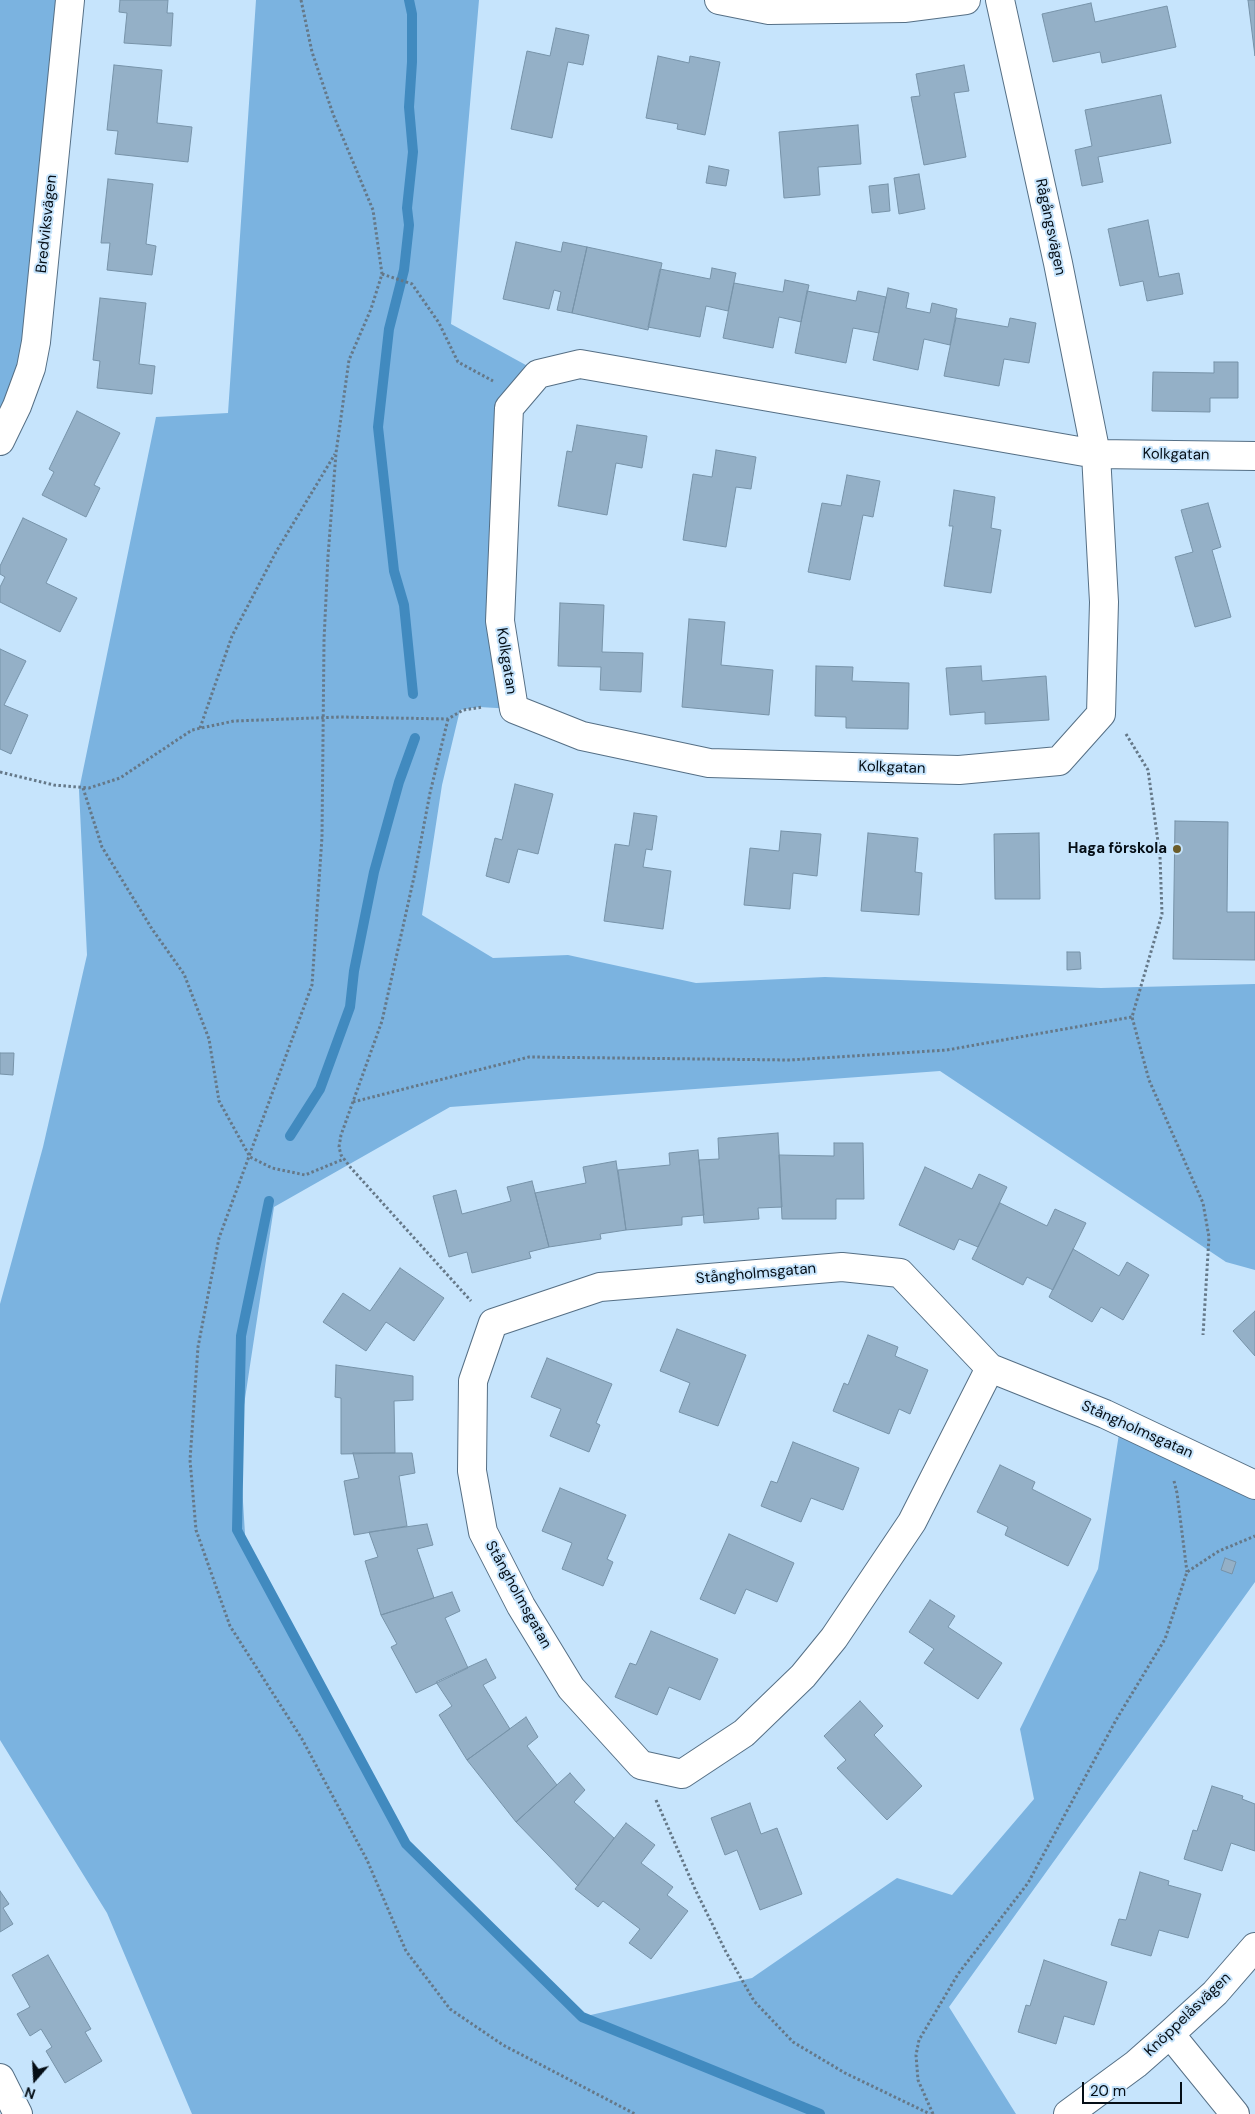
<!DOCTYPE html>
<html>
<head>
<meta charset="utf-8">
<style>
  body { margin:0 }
  #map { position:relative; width:1255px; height:2114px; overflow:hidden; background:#c6e4fc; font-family:"DM Sans",sans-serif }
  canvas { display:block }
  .north { position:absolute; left:10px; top:2054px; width:50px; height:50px; -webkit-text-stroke:4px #c6e4fc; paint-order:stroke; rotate:199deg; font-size:14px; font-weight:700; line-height:20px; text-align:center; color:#050e16 }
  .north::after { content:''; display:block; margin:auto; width:18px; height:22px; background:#050e16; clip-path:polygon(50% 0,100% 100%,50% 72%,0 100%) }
  .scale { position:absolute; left:1082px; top:2082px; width:100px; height:22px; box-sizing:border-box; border:2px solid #050e16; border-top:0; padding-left:6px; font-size:15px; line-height:18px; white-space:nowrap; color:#050e16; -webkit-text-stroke:4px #c6e4fc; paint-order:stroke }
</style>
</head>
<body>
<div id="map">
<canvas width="1255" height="2114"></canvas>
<div class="north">N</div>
<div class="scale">20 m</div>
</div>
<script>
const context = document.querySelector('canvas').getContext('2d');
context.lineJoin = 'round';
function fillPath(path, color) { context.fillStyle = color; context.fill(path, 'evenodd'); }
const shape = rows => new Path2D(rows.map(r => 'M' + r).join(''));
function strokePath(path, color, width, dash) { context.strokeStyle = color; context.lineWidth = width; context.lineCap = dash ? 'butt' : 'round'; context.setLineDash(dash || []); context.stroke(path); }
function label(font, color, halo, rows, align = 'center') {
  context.font = font + ' "DM Sans",sans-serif'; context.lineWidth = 4; context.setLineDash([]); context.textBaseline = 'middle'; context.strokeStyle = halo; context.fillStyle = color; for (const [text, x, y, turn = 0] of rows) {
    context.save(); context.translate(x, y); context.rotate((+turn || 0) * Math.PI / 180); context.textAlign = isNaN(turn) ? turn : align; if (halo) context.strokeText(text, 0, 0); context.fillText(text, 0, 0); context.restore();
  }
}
fillPath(shape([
  [0,0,69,0,28,367,0,431],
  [256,0,479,0,451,324,544,375,508,413,514,709,479,707,460,710,442,785,422,915,493,958,568,955,696,983,825,977,1101,988,1255,984,1255,1270,1226,1262,940,1071,450,1107,274,1207,239,1438,246,1550,406,1844,582,2017,752,1978,897,1878,952,1895,1034,1799,1020,1729,1098,1569,1121,1421,1255,1488,1255,1582,949,2007,1016,2114,192,2114,107,1913,0,1740,0,1304,43,1147,87,955,79,790,156,417,228,413]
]), '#7bb3e0');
strokePath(shape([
  [409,0,412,14,412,62,409,107,413,152,407,208,409,225,404,270,389,329,378,427,394,571,404,605,413,694],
  [290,1136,320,1089,350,1007,354,971,374,872,399,782,415,738],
  [269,1201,241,1336,237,1530,406,1844,582,2017,820,2114]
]), '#418abf', 10);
const building = shape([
  [120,0,168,0,167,13,173,13,171,46,124,43,127,13,119,12,120,0],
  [1248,0,1255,0,1255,56,1248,0],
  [1091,3,1095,22,1167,6,1176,47,1102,63,1100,52,1053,62,1042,14,1091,3],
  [556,28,589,35,583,65,568,62,552,138,511,129,527,51,550,56,556,28],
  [658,56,689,63,690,56,720,62,705,135,677,129,678,124,646,118,658,56],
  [114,65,162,70,157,123,192,127,188,162,115,154,118,131,107,130,114,65],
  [964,65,969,91,954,93,966,157,924,165,911,97,920,96,916,74,964,65],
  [1161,95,1171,143,1098,157,1103,182,1082,186,1075,150,1092,146,1085,110,1161,95],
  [858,125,861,164,818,167,820,195,784,198,779,132,858,125],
  [709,166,729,170,726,186,706,183,709,166],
  [919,174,925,209,899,214,894,178,919,174],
  [108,179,153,184,146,244,156,246,152,275,107,270,110,243,101,243,108,179],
  [888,184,890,211,872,213,869,186,888,184],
  [1148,220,1159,277,1179,273,1183,294,1147,301,1143,281,1120,286,1108,229,1148,220],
  [516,242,561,252,563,242,587,247,572,313,557,310,561,292,554,290,549,309,503,299,516,242],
  [587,247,662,263,648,330,572,313,587,247],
  [712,268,736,273,728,311,706,306,700,337,648,327,660,269,710,279,712,268],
  [785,280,809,285,801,322,779,317,773,348,723,338,734,283,783,292,785,280],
  [888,288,909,293,906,308,930,313,932,303,957,309,950,345,924,339,918,370,873,360,888,288],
  [807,291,856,301,858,291,886,297,879,333,853,328,846,363,795,353,807,291],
  [100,298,146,303,139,364,155,366,152,394,97,388,100,361,93,360,100,298],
  [956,318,1008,327,1010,318,1036,323,1029,363,1004,359,999,386,944,376,956,318],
  [1214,362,1238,362,1238,398,1210,398,1210,412,1152,411,1153,372,1214,373,1214,362],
  [77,411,120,433,94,485,100,488,86,517,42,495,54,472,49,469,77,411],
  [577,425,647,436,642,468,616,463,607,515,558,506,567,451,572,452,577,425],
  [716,450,756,457,751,489,736,487,726,547,683,540,693,474,712,477,716,450],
  [847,475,880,481,873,517,863,515,850,580,808,572,822,503,841,506,847,475],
  [954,490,995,497,991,528,1001,530,991,593,944,586,953,526,949,526,954,490],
  [1208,503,1221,547,1212,550,1231,617,1195,627,1175,557,1193,552,1181,510,1208,503],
  [23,518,67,539,46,583,77,598,60,632,0,602,0,587,5,577,0,574,0,566,23,518],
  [560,603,604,605,602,652,643,653,641,692,600,690,601,667,558,666,560,603],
  [689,619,725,622,721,665,773,670,769,715,682,707,689,619],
  [0,649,26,661,4,705,28,715,11,754,0,749,0,649],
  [816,666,853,667,852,681,909,683,908,729,846,728,846,717,815,716,816,666],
  [981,666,982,681,1046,676,1049,720,985,724,985,712,950,715,946,668,981,666],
  [515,784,553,794,538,854,518,849,509,883,486,876,495,838,502,840,515,784],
  [634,813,657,816,652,850,646,849,643,867,671,871,663,929,604,921,615,844,629,846,634,813],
  [1175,821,1228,822,1227,912,1255,912,1255,960,1173,959,1175,821],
  [781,831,821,834,817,876,793,873,790,909,744,905,750,848,779,851,781,831],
  [868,833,918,838,915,872,922,873,919,915,861,911,868,833],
  [1039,833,1040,899,995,899,994,834,1039,833],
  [1067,952,1080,952,1081,969,1067,970,1067,952],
  [0,1053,14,1053,13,1075,0,1074,0,1053],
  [778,1133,782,1207,758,1208,759,1219,704,1223,699,1160,719,1159,718,1138,778,1133],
  [834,1143,863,1143,864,1199,836,1199,836,1219,782,1219,779,1155,834,1156,834,1143],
  [698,1150,704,1215,682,1217,682,1225,626,1230,618,1170,670,1165,669,1153,698,1150],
  [616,1161,626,1230,600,1234,601,1239,549,1247,535,1193,586,1183,583,1167,616,1161],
  [925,1167,972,1189,979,1174,1007,1187,978,1247,959,1239,954,1250,899,1225,925,1167],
  [532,1181,549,1247,529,1252,531,1258,472,1273,467,1252,449,1257,433,1196,456,1190,462,1214,511,1201,507,1187,532,1181],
  [1000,1203,1047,1226,1055,1209,1086,1223,1053,1290,1027,1277,1023,1285,972,1259,1000,1203],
  [1073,1249,1119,1276,1127,1262,1149,1275,1123,1320,1101,1307,1092,1322,1049,1297,1073,1249],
  [400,1268,444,1298,414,1341,386,1322,366,1351,323,1322,343,1293,370,1311,400,1268],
  [1255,1311,1255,1356,1233,1331,1255,1311],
  [677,1329,746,1355,718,1426,679,1412,690,1383,660,1371,677,1329],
  [868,1335,898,1347,895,1356,928,1370,910,1414,899,1409,889,1434,833,1411,844,1383,848,1385,868,1335],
  [547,1358,612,1384,596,1423,600,1425,589,1452,550,1436,561,1409,531,1397,547,1358],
  [336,1365,413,1376,413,1400,394,1401,395,1453,341,1454,341,1398,335,1397,336,1365],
  [793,1442,859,1468,843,1510,811,1498,801,1522,761,1506,771,1481,777,1483,793,1442],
  [353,1453,412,1453,415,1473,399,1476,407,1526,354,1535,344,1481,359,1478,353,1453],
  [1000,1465,1035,1482,1032,1489,1091,1519,1068,1566,1005,1535,1008,1527,977,1512,1000,1465],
  [560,1488,626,1515,607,1559,613,1562,603,1586,562,1569,572,1543,542,1531,560,1488],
  [427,1524,433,1545,417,1549,434,1598,381,1615,365,1561,378,1557,369,1532,427,1524],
  [729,1534,794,1563,777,1602,746,1589,735,1614,700,1599,729,1534],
  [1225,1558,1236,1562,1232,1574,1221,1570,1225,1558],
  [452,1592,460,1611,445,1618,468,1668,416,1693,391,1647,397,1644,381,1615,452,1592],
  [930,1600,955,1616,948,1627,1002,1663,978,1699,924,1663,934,1649,909,1632,930,1600],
  [651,1631,718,1659,700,1700,669,1687,657,1715,615,1697,630,1663,636,1665,651,1631],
  [486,1659,496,1678,483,1685,510,1729,467,1760,439,1715,452,1706,436,1682,486,1659],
  [860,1701,883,1726,874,1735,922,1786,887,1820,837,1768,846,1760,824,1736,860,1701],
  [526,1717,538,1737,527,1746,557,1785,516,1822,467,1760,526,1717],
  [570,1773,585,1790,574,1802,614,1838,578,1886,516,1822,570,1773],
  [1212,1786,1243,1796,1242,1799,1255,1804,1255,1851,1231,1843,1222,1871,1184,1859,1193,1830,1197,1831,1212,1786],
  [750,1803,761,1834,777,1828,802,1894,760,1910,737,1850,725,1855,711,1818,750,1803],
  [626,1823,655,1845,641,1863,673,1887,667,1895,688,1911,651,1959,629,1943,640,1929,603,1901,598,1907,575,1889,626,1823],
  [1140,1872,1169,1881,1168,1885,1201,1894,1188,1938,1159,1930,1151,1956,1111,1945,1119,1919,1126,1920,1140,1872],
  [0,1891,9,1904,3,1908,13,1924,0,1932,0,1891],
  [48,1955,91,2029,85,2032,102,2061,65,2083,46,2051,52,2047,41,2029,30,2036,17,2014,30,2007,12,1975,48,1955],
  [1044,1960,1107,1982,1094,2025,1064,2016,1056,2044,1018,2032,1026,2005,1030,2006,1044,1960]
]);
fillPath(building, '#94b0c7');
strokePath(building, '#7793a9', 1);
const minor = shape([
  [719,0,769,10,904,8,966,0],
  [1000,0,1058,263,1096,454,1104,602,1101,714,1059,761,959,770,709,763,582,736,514,709,500,621,509,408,538,374,580,364,1096,454,1255,456],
  [0,441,17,406,31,368,36,342,70,0],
  [990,1368,912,1522,834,1638,803,1676,744,1733,682,1774,641,1765,571,1688,521,1606,483,1532,472,1471,473,1381,493,1323,600,1287,842,1267,900,1273,990,1368,1105,1414,1255,1485],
  [1170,2034,1235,2114],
  [0,2078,18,2114],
  [1068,2114,1136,2064,1170,2034,1215,1993,1255,1947]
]);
strokePath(minor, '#556f85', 30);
strokePath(shape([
  [301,0,312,52,333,114,373,210,382,274,371,309,349,360,336,453,328,556,324,640,322,837,312,985,219,1238,198,1347,190,1460,196,1530,230,1626,302,1739,367,1860,406,1951,450,2009,503,2045,635,2114],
  [382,274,412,284,439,323,458,362,493,381],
  [448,719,430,793,414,877,382,1021,341,1135,339,1147,341,1155,351,1168,471,1301],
  [200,728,232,636,276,552,335,454],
  [1126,734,1148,770,1160,856,1162,914,1132,1017,1149,1080,1203,1203,1209,1237,1203,1335],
  [0,772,54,785,89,788,120,778,192,730,234,721,340,717,448,719,463,710,483,707],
  [83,788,102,847,152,929,184,974,209,1039,219,1101,250,1157,272,1168,305,1175,344,1159],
  [353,1102,529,1057,790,1060,947,1050,1132,1017],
  [1174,1481,1177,1493,1187,1572],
  [656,1800,695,1889,726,1952,754,2001,793,2042,845,2073,930,2114],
  [933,2114,918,2080,916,2055,919,2040,958,1974,1028,1883,1116,1720,1165,1639,1187,1572,1219,1551,1255,1536]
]), '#657888', 3, [2.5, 2.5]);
strokePath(minor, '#fff', 28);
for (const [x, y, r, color] of [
  [1177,849,5,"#6b5c2a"]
]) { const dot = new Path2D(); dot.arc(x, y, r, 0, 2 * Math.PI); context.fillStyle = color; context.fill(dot); strokePath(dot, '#c6e4fc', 2); }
label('15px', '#050e16', '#c6e4fc', [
  ["Bredviksvägen",47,224,-84],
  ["Rågångsvägen",1050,227,78],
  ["Kolkgatan",1176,455,1],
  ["Kolkgatan",506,661,81],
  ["Kolkgatan",892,768,2],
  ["Stångholmsgatan",756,1274,-5],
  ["Stångholmsgatan",1137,1430,24],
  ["Stångholmsgatan",518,1595,61],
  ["Knöppelåsvägen",1188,2015,-44]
]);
label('bold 15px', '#050e16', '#c6e4fc', [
  ["Haga förskola",1167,849]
], 'right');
</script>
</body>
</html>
